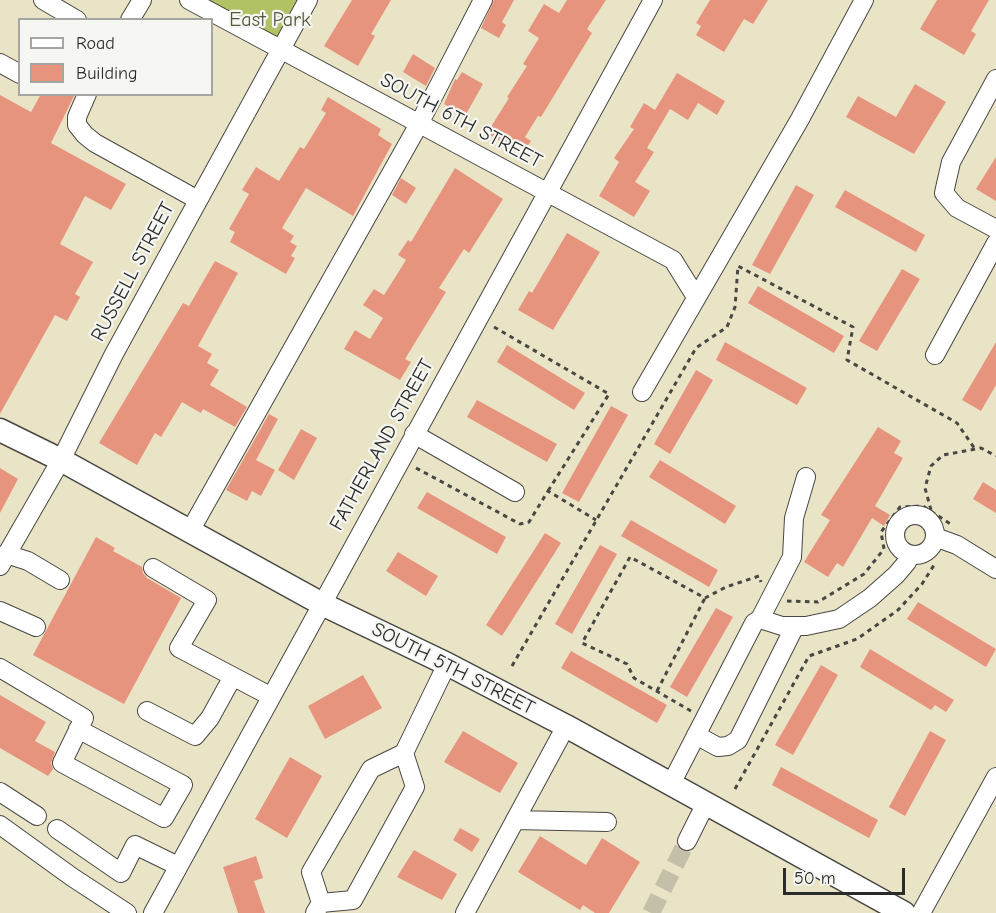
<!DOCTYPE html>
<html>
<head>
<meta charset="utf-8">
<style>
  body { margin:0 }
  #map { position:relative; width:996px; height:913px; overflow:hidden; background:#eae4c7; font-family:"Comic Neue",sans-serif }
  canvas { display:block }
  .legend { position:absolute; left:18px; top:18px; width:195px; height:78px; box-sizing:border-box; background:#f6f6f2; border:2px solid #a5a5a2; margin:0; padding:8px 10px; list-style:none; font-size:18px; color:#2b2b2b }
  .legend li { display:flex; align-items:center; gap:12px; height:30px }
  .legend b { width:30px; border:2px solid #a5a5a2 }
  .scale { position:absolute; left:783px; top:868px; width:122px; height:27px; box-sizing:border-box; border:3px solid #2b2b2b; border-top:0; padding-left:8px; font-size:18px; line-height:21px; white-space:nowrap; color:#2b2b2b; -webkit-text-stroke:4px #f6f6f2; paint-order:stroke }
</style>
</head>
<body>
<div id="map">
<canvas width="996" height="913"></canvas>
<ul class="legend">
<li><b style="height:8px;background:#fff"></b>Road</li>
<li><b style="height:16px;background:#e7947e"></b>Building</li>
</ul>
<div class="scale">50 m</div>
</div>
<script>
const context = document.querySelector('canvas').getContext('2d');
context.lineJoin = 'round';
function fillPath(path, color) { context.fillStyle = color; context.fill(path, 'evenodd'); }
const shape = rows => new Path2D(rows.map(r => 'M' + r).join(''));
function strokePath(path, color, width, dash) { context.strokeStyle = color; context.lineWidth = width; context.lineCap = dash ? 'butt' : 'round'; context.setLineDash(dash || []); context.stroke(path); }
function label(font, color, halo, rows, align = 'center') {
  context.font = font + ' "Comic Neue",sans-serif'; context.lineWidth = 4.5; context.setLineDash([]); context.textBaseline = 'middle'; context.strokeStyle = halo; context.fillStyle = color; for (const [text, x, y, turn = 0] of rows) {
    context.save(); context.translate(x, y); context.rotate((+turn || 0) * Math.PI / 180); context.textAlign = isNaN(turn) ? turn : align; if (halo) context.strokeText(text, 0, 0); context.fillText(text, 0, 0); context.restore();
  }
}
fillPath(shape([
  [192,0,307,0,280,49]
]), '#b1c265');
fillPath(shape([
  [352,0,391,0,371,34,375,36,358,66,324,46],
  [494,0,514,0,502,22,506,25,499,38,481,28],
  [567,0,606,0,587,29,592,33,541,117,538,116,525,137,531,141,522,155,487,133,509,98,507,97,527,66,523,64,539,38,528,31,544,4,559,13],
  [710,0,768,0,753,24,744,19,724,52,696,35,701,26,696,23],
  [937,0,989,0,971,31,976,34,964,55,920,29],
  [413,54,435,68,426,86,403,72],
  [462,72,483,84,465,116,444,104,455,79,457,80],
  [677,73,725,101,717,115,698,103,688,120,670,109,647,148,654,152,635,182,650,191,634,217,599,196,619,162,614,158,634,129,630,127,644,103,655,110],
  [915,84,946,102,914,154,846,117,858,96,896,117],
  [41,94,75,94,51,143,126,184,111,210,85,196,60,244,93,262,75,294,80,297,67,321,55,315,0,414,0,95,31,112],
  [328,97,381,129,378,135,392,144,353,216,306,188,282,228,294,236,290,242,297,246,291,256,295,258,286,274,230,242,235,232,229,229,249,194,242,190,256,167,279,181,300,147,304,149,326,113,321,110],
  [996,157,996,201,976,189],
  [455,168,503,199,469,253,464,249,439,288,446,292,405,359,411,362,400,380,344,349,355,330,370,339,383,318,363,305,374,289,384,295,406,260,398,255,408,240,411,242],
  [401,178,416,188,406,204,392,195],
  [796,185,814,195,770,274,752,265],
  [845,190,925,235,916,252,835,207],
  [567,233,600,252,553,330,518,310,529,291,532,293],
  [215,261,238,273,198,346,212,354,207,363,219,370,210,385,247,407,235,427,203,409,201,413,182,402,161,437,155,433,137,465,99,443,183,303,189,306],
  [902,269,920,279,877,351,859,341],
  [758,286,844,336,834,353,748,303],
  [725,342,807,388,797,405,716,360],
  [996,342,996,385,981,411,962,400],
  [507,345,585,393,574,410,497,362],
  [696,370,713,380,670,454,654,444],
  [477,400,557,444,547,462,467,417],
  [611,406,628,415,579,502,562,493],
  [269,414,278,419,256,460,275,470,261,496,252,491,247,501,226,490],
  [878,427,901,441,894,453,903,458,875,506,890,515,884,526,872,518,843,567,837,563,828,577,804,562,830,520,821,515],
  [301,429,317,438,294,480,278,470],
  [660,460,736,506,725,524,649,477],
  [0,468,18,479,0,513],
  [983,482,996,490,996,513,973,499],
  [427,492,506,537,497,554,417,508],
  [631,520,718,570,709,587,621,536],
  [545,533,561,543,502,636,486,625],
  [96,537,115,548,113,551,142,567,143,573,147,578,181,598,124,704,33,655],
  [600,545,617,554,572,634,555,624],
  [398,552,438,576,426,596,386,571],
  [918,602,996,649,986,667,907,619],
  [716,608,733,617,687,697,670,687],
  [870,649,954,700,946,712,935,705,931,710,860,667],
  [571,651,667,705,657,723,561,668],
  [821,665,838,675,793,755,775,745],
  [363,675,382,708,325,739,308,706],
  [0,695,46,722,35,741,55,752,51,763,53,769,48,776,0,748],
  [463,731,518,763,500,793,444,762],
  [930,731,946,740,905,816,889,807],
  [290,757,322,776,287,838,255,819],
  [781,767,878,820,869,838,772,785],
  [460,828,480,839,472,852,453,840],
  [540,836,586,865,602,838,640,862,609,913,595,913,583,905,580,910,518,872],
  [414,850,457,874,442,900,397,877],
  [256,856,263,878,254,881,265,913,238,913,223,867]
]), '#e7947e');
strokePath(shape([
  [651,913,687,841]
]), '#c4bfa8', 18, [18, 9]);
const minor = shape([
  [43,0,77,20],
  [189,0,673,260,696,297],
  [130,20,142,0],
  [0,63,20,74],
  [996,79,951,162,944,193,957,208,996,229],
  [87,94,77,117,77,125,85,135,95,143,198,200],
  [935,355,996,243],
  [642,392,800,119,864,0],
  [414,434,515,492],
  '895 535a20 20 0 1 1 40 0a20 20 0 1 1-40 0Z',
  [190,531,419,124,483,0],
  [935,537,957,545,996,569],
  [6,554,28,561,60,580],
  [0,566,61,460,114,354,308,0],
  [153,568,207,600,179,648,270,696],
  [0,611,36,627],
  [760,619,792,557,794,518,806,477],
  [0,668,84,718,62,763,164,818,183,785,78,729],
  [147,711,195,736,210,718,232,678],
  [696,735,718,747,728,746,738,740,795,626],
  [671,784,754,623,760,619,782,626,806,626,839,619,870,598,896,575,907,562,910,555],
  [0,792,37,816],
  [515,820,607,822],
  [0,825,72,877,127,913],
  [57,829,121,873,135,845,178,866],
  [687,841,706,803],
  [321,903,353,900,415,787,404,753],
  [153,913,653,0],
  [315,913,321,903,311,872,371,769,404,753,447,664],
  [465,913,566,726],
  [921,913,996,777]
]);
const major = shape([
  [0,430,61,460,322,604,447,664,566,726,904,913]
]);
strokePath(minor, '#484742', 20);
strokePath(major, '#484742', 25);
strokePath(shape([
  [494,327,609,394,548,491],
  [416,468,520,524,529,522,548,491,596,520],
  [931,510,925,488,931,466,943,455,981,448,996,456],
  [787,601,818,602,864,574,884,549,881,532,900,507,923,506,952,525],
  [512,666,696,348,727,327,735,307,738,266,853,327,847,360,957,423,975,449],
  [657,691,705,598],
  [691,711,634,678,627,664,582,643,630,557,705,598,726,587,759,576,761,582],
  [735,789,809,656,857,639,898,610,922,584,936,562]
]), '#484742', 3, [4.5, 4.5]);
strokePath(minor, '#fff', 18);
strokePath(major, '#fff', 22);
label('20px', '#53583c', '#f6f6f2', [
  ["East Park",270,20]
]);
label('20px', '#2b2b2b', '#f6f6f2', [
  ["SOUTH 6TH STREET",461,121,28],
  ["RUSSELL STREET",133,272,-62],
  ["FATHERLAND STREET",382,445,-61],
  ["SOUTH 5TH STREET",453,669,27]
]);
</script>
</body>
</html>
